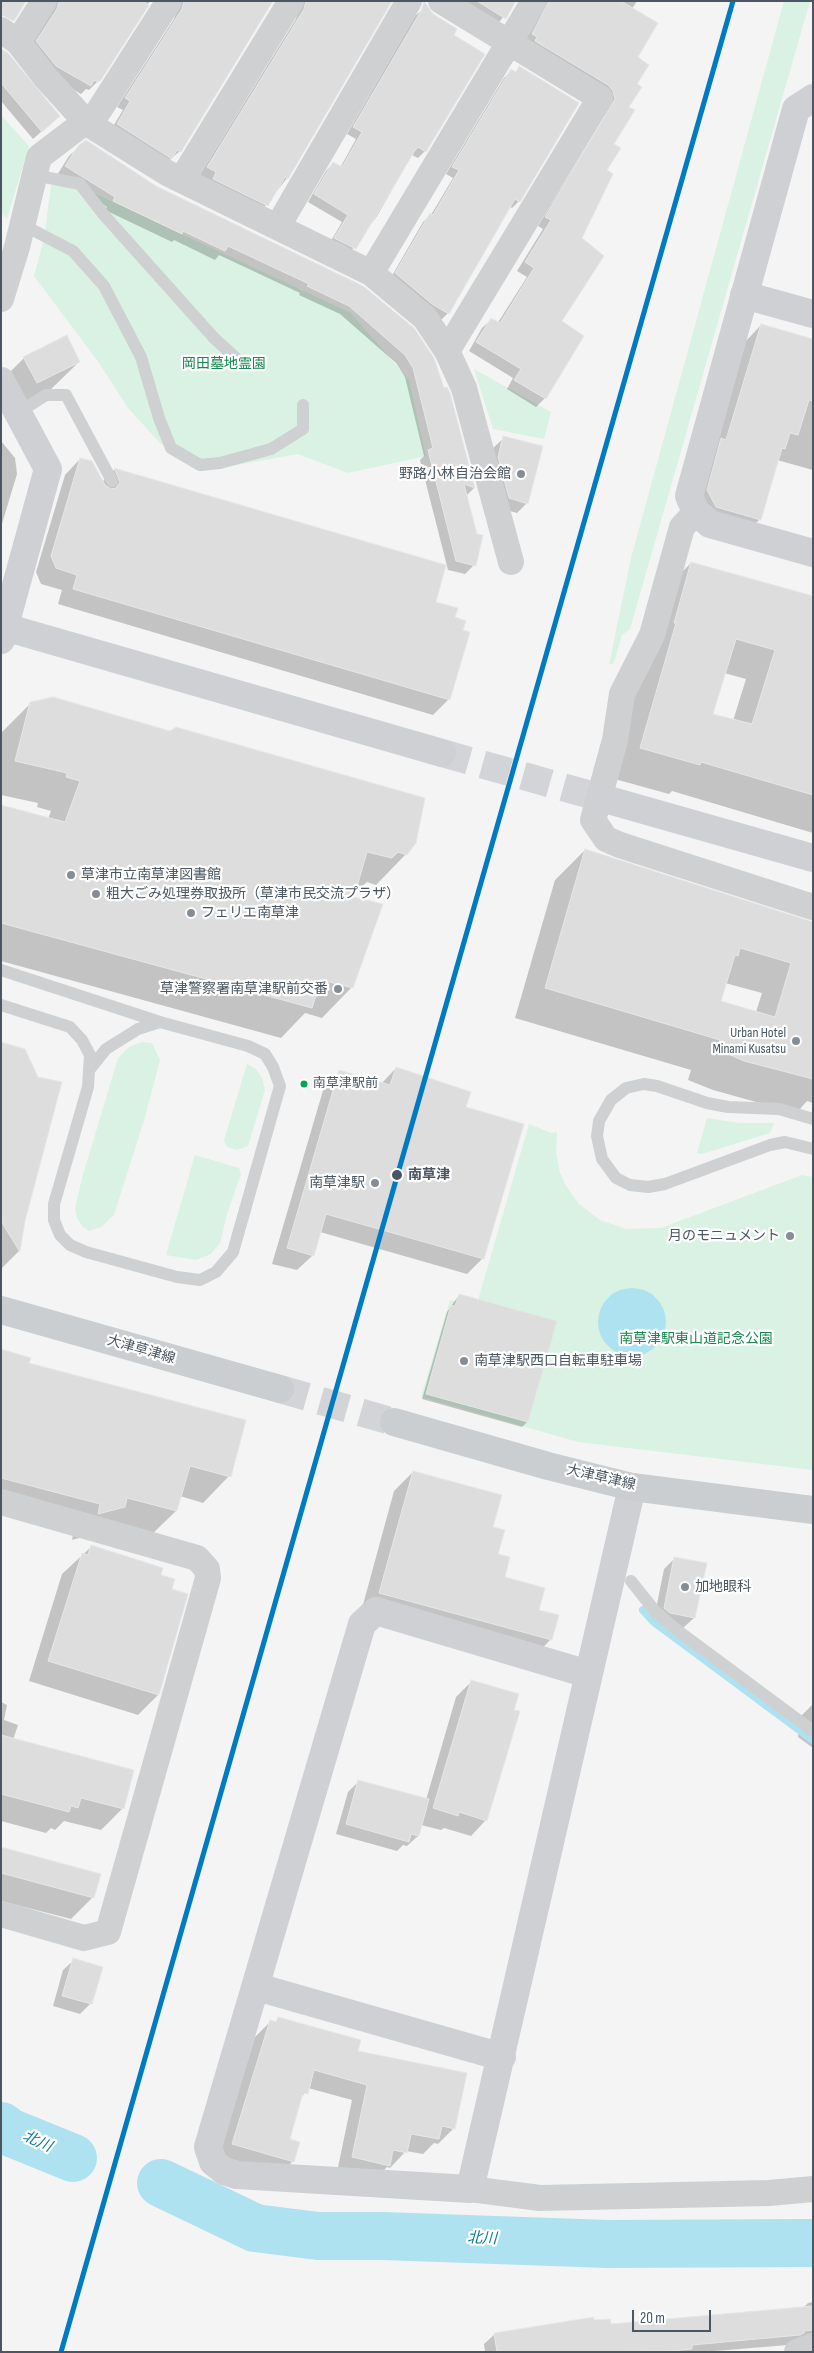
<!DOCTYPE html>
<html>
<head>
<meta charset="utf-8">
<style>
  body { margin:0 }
  #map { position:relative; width:814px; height:2353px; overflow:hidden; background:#f4f4f4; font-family:"Sofia Sans Condensed",sans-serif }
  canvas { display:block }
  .frame { position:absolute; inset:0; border:2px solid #4a5661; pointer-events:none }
  .scale { position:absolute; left:632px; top:2310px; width:79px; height:22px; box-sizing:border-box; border:2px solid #4a5661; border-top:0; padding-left:6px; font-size:15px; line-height:18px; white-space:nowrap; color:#4a5661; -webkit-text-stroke:4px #fff; paint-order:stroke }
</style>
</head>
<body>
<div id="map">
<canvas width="814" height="2353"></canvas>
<div class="frame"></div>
<div class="scale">20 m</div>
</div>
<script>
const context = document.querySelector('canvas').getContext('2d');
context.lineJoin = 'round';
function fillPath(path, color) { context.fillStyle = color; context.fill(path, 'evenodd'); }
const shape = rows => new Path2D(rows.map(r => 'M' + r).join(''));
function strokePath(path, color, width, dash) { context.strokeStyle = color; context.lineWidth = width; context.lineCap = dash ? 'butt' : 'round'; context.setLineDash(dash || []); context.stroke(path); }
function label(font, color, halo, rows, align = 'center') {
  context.font = font + ' "Sofia Sans Condensed","Noto Sans JP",sans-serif'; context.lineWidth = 4.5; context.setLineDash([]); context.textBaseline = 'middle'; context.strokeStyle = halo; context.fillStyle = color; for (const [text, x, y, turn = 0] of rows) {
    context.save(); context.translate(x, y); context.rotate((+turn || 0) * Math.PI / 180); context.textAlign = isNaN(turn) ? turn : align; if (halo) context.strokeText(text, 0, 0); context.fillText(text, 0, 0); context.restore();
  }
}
fillPath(shape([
  [784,1,810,1,630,629,622,635,614,663,609,665,631,558],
  [1,115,29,146,7,219,1,213],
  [62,178,351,313,409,380,426,456,348,473,298,454,204,471,160,443,128,408,99,363,34,276,44,239,51,186],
  [474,369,551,412,544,439,493,429],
  [142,1042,152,1043,160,1060,145,1117,114,1215,101,1227,89,1231,82,1226,77,1218,75,1209,82,1178,118,1058,129,1047],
  [247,1064,256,1069,262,1078,265,1090,248,1146,237,1150,227,1147,224,1140],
  [707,1118,739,1123,774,1123,770,1133,702,1154,697,1153],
  [529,1124,551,1133,557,1132,556,1153,560,1173,566,1186,578,1203,600,1220,626,1229,661,1228,802,1175,813,1177,813,1470,578,1442,421,1397,450,1300,476,1307],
  [195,1155,239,1168,241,1174,227,1214,220,1243,211,1254,196,1260,166,1255]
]), '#d9f2e3');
fillPath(shape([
  '598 1322a34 34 0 1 1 68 0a34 34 0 1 1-68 0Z'
]), '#aee2f0');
fillPath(shape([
  [47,1,150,1,100,79,89,90,86,89,81,94,47,74,28,50],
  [172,1,272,1,180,151,163,166,109,133,123,110,117,107,174,19,176,12],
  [295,1,390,1,287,178,259,214,199,176,296,19,298,10],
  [448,1,516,1,496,26],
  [537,1,637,1,632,9,636,58,635,84,580,239,545,398,536,407,507,389,513,378,469,351,482,328,491,320,497,324,527,277,517,271,543,229,538,226,605,116,524,43],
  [423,9,456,29,452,36,425,151,418,158,412,155,377,216,348,255,328,246,342,222,308,202,326,171,333,163,340,168,356,139,347,134,415,16],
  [1,49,50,124,33,139,1,101],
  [520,68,519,201,512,208,509,206,448,313,441,320,389,281,423,222,431,215,453,178,446,174,504,78,511,71,515,73],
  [79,147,156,187,413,329,474,488,466,496,474,565,465,574,448,570,420,460,424,456,405,377,396,363,340,314,299,295,300,293,219,255,215,260,174,240,172,242,105,210,107,207,57,175,69,156],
  [761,325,813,340,813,470,777,460,760,519,744,535,692,507,746,341],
  [24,358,79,362,46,394,4,415,1,381],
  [504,438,527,503,517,513,499,508,493,448],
  [1,441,15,458,17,474,1,527],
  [80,459,102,482,115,469,445,566,434,603,453,618,449,699,433,715,58,604,62,590,41,584,36,572,65,475],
  [691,563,813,598,813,833,672,791,669,794,611,778,661,593],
  [724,673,746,679,733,721,712,715],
  [31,703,406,854,376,885,367,882,361,887,356,886,353,898,352,987,322,1018,305,1013,281,1038,1,961,1,806,48,819,51,811,37,807,38,803,1,795,1,733],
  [585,850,813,922,813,1103,807,1101,799,1110,774,1107,713,1090,688,1080,691,1070,515,1018,555,880],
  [725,983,762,993,756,1012,720,1002],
  [1,1043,24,1221,19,1251,1,1269],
  [396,1068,465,1108,522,1124,482,1259,467,1274,320,1232,313,1255,297,1270,272,1264,324,1087,340,1072,381,1084],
  [459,1295,527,1422,522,1427,422,1399,447,1312],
  [1,1350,28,1364,229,1476,203,1503,180,1496,176,1511,149,1537,97,1533,72,1540,74,1530,1,1511],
  [413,1472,492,1528,503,1578,538,1610,551,1639,533,1658,361,1612,394,1491],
  [91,1547,159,1576,170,1590,158,1695,138,1715,29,1681,62,1574],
  [675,1558,694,1618,683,1628,659,1623,654,1619,664,1569],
  [472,1681,486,1820,471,1836,444,1828,441,1830,421,1825,418,1836,407,1846,403,1845,397,1851,336,1834,348,1792,359,1781,426,1800,456,1697],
  [1,1702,7,1705,4,1720,18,1725,13,1740,123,1808,101,1830,64,1821,55,1830,51,1828,46,1833,1,1821],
  [813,1704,813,1748,798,1737,799,1718],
  [1,1848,93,1897,71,1919,1,1901],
  [74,1960,91,2003,80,2014,53,2006,63,1970],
  [278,2019,357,2052,454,2128,438,2144,434,2143,423,2154,406,2151,390,2168,387,2167,373,2181,337,2172,352,2100,308,2088,300,2100,289,2140,293,2161,277,2177,217,2160,255,2037,271,2021,275,2022],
  [813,2302,813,2339,788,2345,703,2352,485,2352,484,2344,495,2334,593,2322,610,2325,803,2308,808,2303]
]), '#0003');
strokePath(shape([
  [643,1610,654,1622,813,1740]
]), '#aee2f0', 8);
strokePath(shape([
  [1,2126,9,2132,73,2158],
  [161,2183,255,2228,318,2236,383,2236,608,2244,813,2243]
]), '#aee2f0', 48);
const building = shape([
  [1,1,26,1,14,21,1,15,1,1],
  [59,1,142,1,149,5,101,80,98,82,94,80,91,86,56,66,36,41,57,9,59,1],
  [184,1,273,1,181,152,177,150,172,159,117,124,130,101,125,98,182,9,184,1],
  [306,1,392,1,288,179,285,177,268,206,213,179,216,172,207,167,304,9,306,1],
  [424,1,433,14,457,29,454,35,485,54,426,152,418,147,414,152,356,249,334,238,348,215,314,194,333,162,342,167,362,132,353,127,422,9,424,1],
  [477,1,516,1,506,19,477,1],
  [549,1,621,1,658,23,638,57,649,65,637,84,642,87,629,107,635,110,614,144,621,148,607,170,613,174,582,238,604,256,562,321,584,336,546,399,514,380,521,369,476,342,491,318,500,323,534,268,525,262,551,220,545,217,615,99,613,91,608,85,535,41,537,37,532,34,549,1],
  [1,49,8,53,60,116,42,132,1,83,1,49],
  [519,66,579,103,520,202,515,199,449,314,432,304,395,273,430,213,433,215,459,170,452,167,511,69,516,72,519,66],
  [86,140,156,186,363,286,414,328,434,358,444,388,447,387,450,393,475,488,464,484,477,534,483,535,476,566,456,561,428,450,433,448,413,368,405,355,349,306,307,286,309,284,228,246,225,251,183,231,182,234,113,201,115,197,65,166,78,146,86,140],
  [761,324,813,339,813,401,809,400,798,435,790,433,785,449,782,448,761,520,716,507,707,490,721,438,726,440,761,324],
  [67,335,80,362,37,383,23,357,67,335],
  [503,436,543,446,528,504,509,498,498,457,503,436],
  [80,458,92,461,105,485,111,489,116,488,120,482,114,468,446,565,436,602,458,608,455,617,466,621,463,630,470,632,450,700,73,589,77,575,56,568,51,556,80,458],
  [691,562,813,596,813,795,701,762,700,765,640,748,676,623,674,623,691,562],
  [736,639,775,650,752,724,713,714,736,639],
  [53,697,170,731,176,727,425,798,416,843,407,855,398,852,392,858,367,852,354,897,383,904,353,988,321,980,312,1008,1,923,1,805,65,822,80,781,66,777,67,773,15,761,30,702,53,697],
  [585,849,813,922,813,1079,744,1061,717,1049,720,1040,545,988,585,849],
  [740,948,791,963,775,1017,721,1001,735,955,738,956,740,948],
  [1,1042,25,1049,38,1077,62,1082,25,1221,20,1252,1,1221,1,1042],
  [396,1067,471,1092,466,1107,524,1124,484,1259,326,1214,314,1256,287,1248,339,1070,390,1085,396,1067],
  [459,1294,557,1321,528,1422,426,1394,451,1305,455,1306,459,1294],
  [1,1349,31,1358,29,1363,246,1420,231,1477,190,1466,177,1511,127,1498,125,1507,98,1514,100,1504,1,1478,1,1349],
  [413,1471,502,1495,493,1527,505,1530,498,1554,510,1557,505,1577,545,1588,539,1610,559,1615,552,1640,379,1593,413,1471],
  [91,1545,163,1568,161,1575,175,1579,172,1589,188,1594,159,1695,48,1661,82,1553,88,1555,91,1545],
  [674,1557,707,1563,695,1618,670,1613,664,1608,674,1557],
  [471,1680,519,1694,514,1710,520,1711,487,1821,459,1812,458,1816,433,1808,471,1680],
  [1,1735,134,1770,124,1809,81,1798,78,1808,71,1806,69,1812,1,1794,1,1735],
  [358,1780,429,1799,419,1836,411,1834,409,1842,346,1824,358,1780],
  [1,1847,101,1874,94,1898,1,1873,1,1847],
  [73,1958,103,1967,92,2004,62,1996,73,1958],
  [278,2017,361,2040,358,2051,467,2073,455,2129,442,2126,439,2139,411,2134,407,2153,393,2150,390,2166,352,2157,367,2085,314,2070,308,2094,303,2093,290,2139,300,2142,294,2162,232,2144,270,2020,276,2022,278,2017],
  [813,2306,813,2330,804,2331,804,2333,800,2335,692,2345,692,2349,671,2351,497,2352,494,2333,594,2317,594,2320,610,2319,611,2324,813,2306]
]);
fillPath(building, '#ddddde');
strokePath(building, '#e5e6e7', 1);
strokePath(shape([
  [442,753,612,801]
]), '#d2d4d7', 28, [28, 14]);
strokePath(shape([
  [280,1389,394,1422]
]), '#d2d4d7', 28, [28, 14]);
strokePath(shape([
  [34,175,80,184,104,215,214,338,237,359],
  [23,225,73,251,104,286,141,357,159,418,171,448,200,465,220,463,271,449,303,429,303,405],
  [18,413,46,395,66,395,112,481],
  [1,970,160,1022,248,1046,265,1054,273,1067,280,1086,233,1252,216,1272,200,1280,177,1277,86,1252,70,1245,60,1235,54,1220,54,1204,88,1087,90,1055,82,1040,70,1027,1,1005],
  [90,1069,106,1049,138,1029,160,1022],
  [813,1119,779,1109,728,1107,707,1103,657,1086,644,1084,626,1088,611,1100,599,1121,597,1136,602,1159,616,1178,630,1185,648,1187,665,1184,770,1145,785,1142,813,1149],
  [631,1581,655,1611,673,1627,813,1731]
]), '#ced0d2', 12);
strokePath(shape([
  [1,30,18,42,46,78,87,123,167,173,371,273,425,318,447,351,600,98,441,1],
  [18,42,44,1],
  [182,179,291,1],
  [278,226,409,1],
  [371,273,534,1],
  [1,299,17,247,39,157,98,112,169,1],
  [447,351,464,388,511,562],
  [696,512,682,527,652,635,622,694,615,740,593,820,606,839,620,845,813,907],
  [1,1502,197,1558,207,1569,208,1578,108,1932,84,1938,1,1914],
  [470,2189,540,2198,769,2193,813,2189],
  [797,2352,813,2346]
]), '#ced0d2', 26);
strokePath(shape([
  [813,98,796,109,689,496,696,512,710,524,813,553],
  [744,295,813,314],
  [1,381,48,469,1,640],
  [1,626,442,753],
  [612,801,813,858],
  [588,1674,376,1611,362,1624,208,2147,213,2162,224,2171,237,2175,470,2189,632,1487],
  [257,1987,502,2057]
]), '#ced0d4', 28);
strokePath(shape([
  [1,1310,280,1389],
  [394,1422,548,1466,632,1487,813,1510]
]), '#caced1', 28);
strokePath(shape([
  [61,2352,733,1]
]), '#007ac2', 5);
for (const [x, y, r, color] of [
  [521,474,5,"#868d94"],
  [71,875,5,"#868d94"],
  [96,894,5,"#868d94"],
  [191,913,5,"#868d94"],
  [338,989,5,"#868d94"],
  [796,1041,5,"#868d94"],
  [304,1084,4.5,"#00a651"],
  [397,1175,6,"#4a5661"],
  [375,1183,5,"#868d94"],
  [790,1236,5,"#868d94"],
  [464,1361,5,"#868d94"],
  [685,1587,5,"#868d94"]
]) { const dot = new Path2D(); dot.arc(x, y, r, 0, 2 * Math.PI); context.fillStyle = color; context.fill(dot); strokePath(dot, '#fff', 2); }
label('13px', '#4a5661', '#fff', [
  ["南草津駅前",313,1084]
], 'left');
label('14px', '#17864f', '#fff', [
  ["岡田墓地霊園",224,364],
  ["南草津駅東山道記念公園",696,1339]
]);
label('14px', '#4a5661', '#fff', [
  ["野路小林自治会館",511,474],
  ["草津市立南草津図書館",81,875,"left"],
  ["粗大ごみ処理券取扱所（草津市民交流プラザ）",106,894,"left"],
  ["フェリエ南草津",201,913,"left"],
  ["草津警察署南草津駅前交番",328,989],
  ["Urban Hotel",786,1033],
  ["Minami Kusatsu",786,1049],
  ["南草津駅",365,1183],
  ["月のモニュメント",780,1236],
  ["南草津駅西口自転車駐車場",474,1361,"left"],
  ["加地眼科",695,1587,"left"]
], 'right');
label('bold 14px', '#4a5661', '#fff', [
  ["南草津",408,1175]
], 'left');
label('14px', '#4a5661', '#fff', [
  ["大津草津線",141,1350,16],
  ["大津草津線",601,1478,13]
]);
label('italic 15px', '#0c7c9b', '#fff', [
  ["北川",37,2142,24],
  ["北川",482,2239,2]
]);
</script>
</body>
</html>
